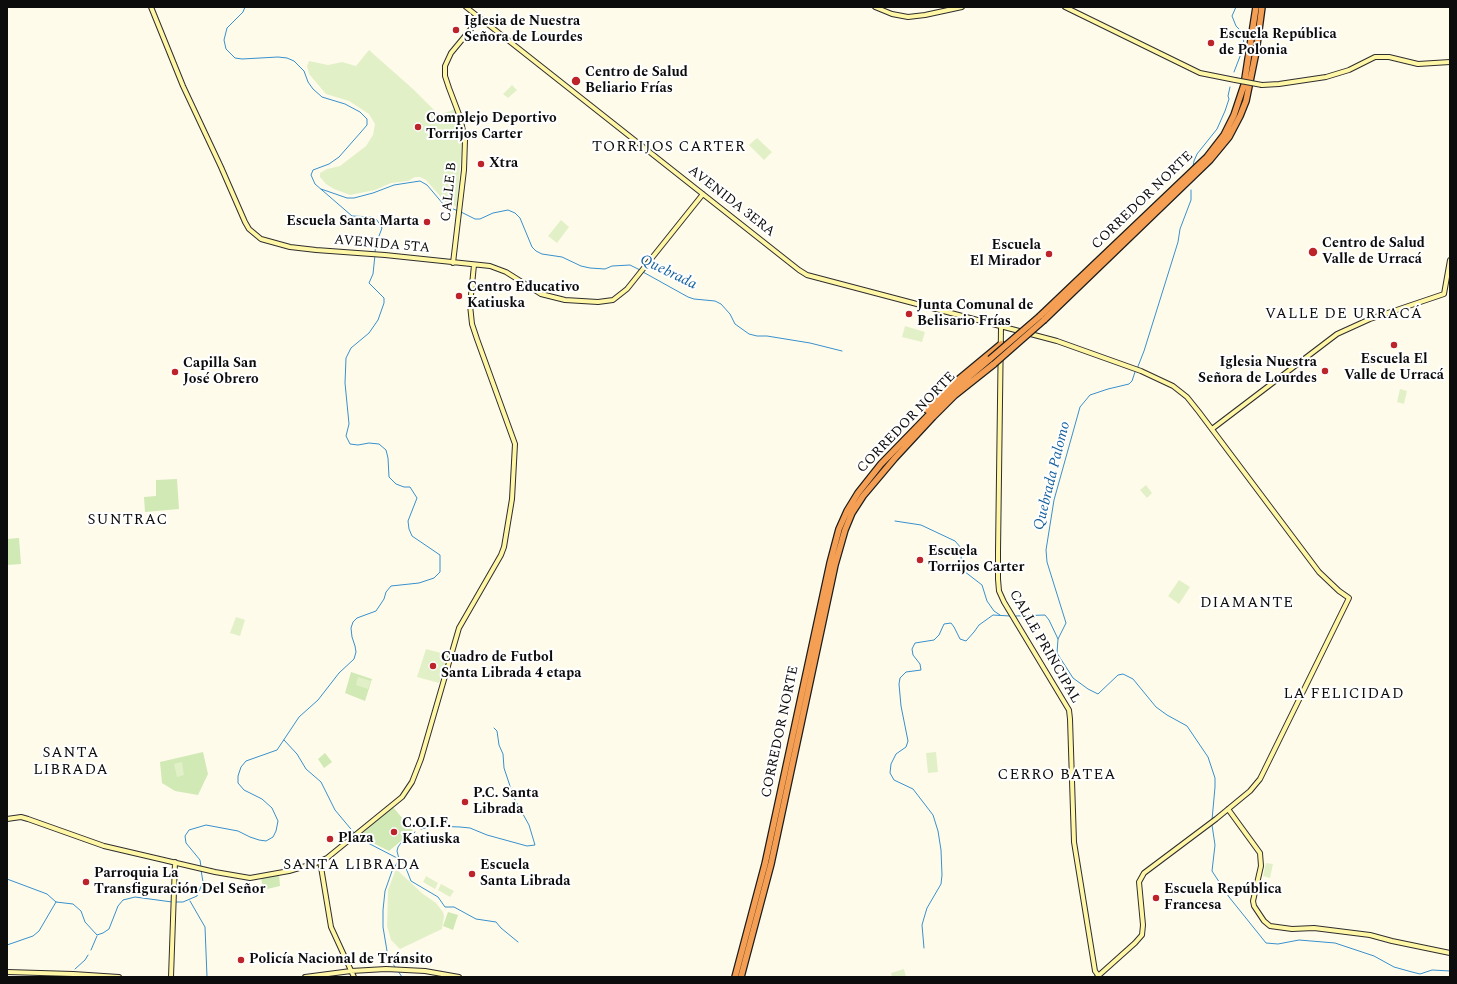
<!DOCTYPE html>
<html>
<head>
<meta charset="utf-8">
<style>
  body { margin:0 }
  #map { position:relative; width:1457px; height:984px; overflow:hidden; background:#fffbeb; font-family:Spectral,serif }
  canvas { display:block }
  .frame { position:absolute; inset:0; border:8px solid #0c0c0c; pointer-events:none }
</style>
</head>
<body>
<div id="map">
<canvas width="1457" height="984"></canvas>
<div class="frame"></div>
</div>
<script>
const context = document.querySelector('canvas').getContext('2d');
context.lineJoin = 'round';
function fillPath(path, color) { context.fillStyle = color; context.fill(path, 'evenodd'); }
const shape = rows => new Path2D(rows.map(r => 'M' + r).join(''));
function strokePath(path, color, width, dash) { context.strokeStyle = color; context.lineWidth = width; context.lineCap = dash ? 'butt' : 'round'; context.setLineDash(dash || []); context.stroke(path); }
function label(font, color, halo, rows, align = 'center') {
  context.font = font + ' Spectral,serif'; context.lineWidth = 4; context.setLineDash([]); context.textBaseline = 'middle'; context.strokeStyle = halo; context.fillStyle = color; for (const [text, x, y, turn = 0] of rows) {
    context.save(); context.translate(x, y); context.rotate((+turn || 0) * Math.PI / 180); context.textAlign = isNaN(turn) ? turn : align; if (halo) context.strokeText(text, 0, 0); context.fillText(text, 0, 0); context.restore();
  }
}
fillPath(shape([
  [177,479,179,509,145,512,144,497,156,496,156,480],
  [19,538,21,564,7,565,7,539],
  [351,672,372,679,365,701,345,693],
  [203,752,208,774,198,795,175,791,162,783,160,762],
  [325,753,332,762,324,768,318,759],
  [393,807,413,831,389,851,373,843,360,835],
  [279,874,280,886,263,890,261,877],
  [448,912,458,915,453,930,443,926]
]), '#d0e9b5');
fillPath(shape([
  [369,50,414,90,439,115,455,109,463,129,457,207,446,203,426,180,420,177,415,177,408,181,391,183,375,190,350,195,334,189,326,184,320,177,320,173,327,169,340,166,366,146,373,135,375,124,369,114,349,101,326,94,309,74,307,66,309,61,328,65,342,62,356,66],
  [512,85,517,90,508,98,503,94],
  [757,138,772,152,764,160,749,145],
  [561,220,569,227,557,243,548,236],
  [905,326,925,332,922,342,902,337],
  [1400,389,1407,391,1404,404,1397,402],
  [1146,485,1152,493,1147,498,1140,490],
  [1179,580,1190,587,1179,604,1168,596],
  [236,617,245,620,240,636,230,633],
  [426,649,449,655,439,683,417,677],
  [358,677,371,681,368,689,356,685],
  [936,752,938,772,928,773,926,753],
  [182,762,184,775,177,777,174,764],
  [1266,863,1273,864,1270,878,1263,876],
  [396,869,423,894,436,903,443,912,444,916,442,929,400,949,391,940,387,926,388,890],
  [426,876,438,883,435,889,423,882],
  [441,884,454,891,450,897,438,890],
  [904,969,906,977,892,977,891,973]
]), '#e2f0c7');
strokePath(shape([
  [245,7,243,12,227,28,224,40,226,49,235,58,242,59,278,57,287,58,294,61,304,71,308,82,313,89,322,97,345,104,360,112,367,119,367,125,361,132,339,157,329,164,313,170,311,175,315,184,352,216,373,217,377,220,382,228,376,244,375,252],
  [1234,72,1244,46,1243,33,1236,26,1232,16,1236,7],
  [1193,166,1194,161,1197,154,1217,129,1225,111,1229,99,1228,96,1230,87],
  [321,189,347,198,354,198,373,193,394,185,420,181,427,185,444,205,458,211],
  [461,212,475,219,480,219,493,213,508,210,515,213,520,218,532,247,536,251,542,254,562,257,581,266,590,268,605,269,612,266,630,265,640,270],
  [643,272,688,297,694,299,715,301,721,304,730,314,735,324,749,334,757,336,767,336,810,343,842,351],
  [1137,369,1144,351,1178,242,1180,229,1191,200,1191,190],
  [1135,372,1132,381,1129,384,1108,389,1090,395,1080,407,1054,500,1046,550,1047,562,1066,623,1058,639,1057,653,1073,678,1088,689,1098,694,1118,675,1123,674,1133,679,1156,707,1167,715,1187,726,1208,757,1215,778,1215,787,1212,820],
  [895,521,921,525,955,541,962,549,960,568,982,585,987,601,994,611,1000,615],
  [1016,616,1045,615,1049,620,1058,639],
  [284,740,297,754,306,769,321,782,335,810,355,834],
  [1212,825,1215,845,1212,871,1229,897,1266,943,1278,944,1299,940,1335,943,1374,956,1394,967,1412,972,1420,974,1432,970,1450,971],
  [421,829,433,826,460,827,470,828,487,835,527,846,535,845,529,825,514,798,504,768,503,754,499,745,497,731,494,728],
  [357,836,366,842,399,859,404,863,411,881,438,897,445,907,454,907,476,919,496,922,501,928,518,942],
  [399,859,397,851,398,847,403,840,415,832],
  [201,867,200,860,186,843,185,836,189,830,206,825,238,831,250,837,259,840,266,841,273,837,276,831,278,821,272,808,262,799,244,790,238,783,238,776,241,767,246,761,277,750,299,717,318,700,339,673,354,659,356,652,355,646,352,637,351,628,353,622,357,618,376,611,384,599,386,592,391,586,419,583,434,578,440,572,440,555,412,536,409,529,408,521,417,498,410,487,404,487,396,484,389,477,388,458,386,450,379,444,369,443,358,445,350,444,346,436,349,424,345,383,346,358,351,348,369,333,378,320,384,303,384,298,369,283,373,274,375,255],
  [7,879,47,894,56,902,73,904,81,911,85,922,97,935,103,933,109,929,118,906,123,900,135,897,172,902],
  [190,901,205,927,207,977],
  [175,902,183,902,197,896,203,882,201,870],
  [7,945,33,936,39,931,56,902],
  [924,948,922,925,924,918,927,908,941,884,942,875,941,850,938,831,933,815,913,789,894,780,890,773,891,764,896,754,906,747,908,741,901,706,899,684,900,678,906,672,921,670,920,664,913,655,912,649,915,643,934,640,939,635,944,624,951,623,954,627,960,639,966,641,974,632,979,625,993,615,1010,616],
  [91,950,97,936],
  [395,967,388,957,383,927,383,910,385,891,392,871,399,860],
  [75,969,85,960,88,955],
  [398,971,402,977]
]), '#3790cd', 1);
const secondary = shape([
  [151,7,183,86,221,167,245,222,249,229,261,239,290,247,316,250,385,255,490,266,506,272,541,294,565,300,598,302,613,300,627,289,703,194],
  [466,7,799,270,807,275,1057,341,1141,371,1173,386,1187,397,1199,412,1319,572,1339,591,1349,598,1260,779,1250,791,1216,819,1144,873,1139,882,1143,925,1142,935,1135,943,1097,977],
  [875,7,892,14,908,17,925,15,962,7],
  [1065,7,1200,73,1235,80],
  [1262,85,1279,84,1326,77,1349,70,1375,57,1389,57,1418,64,1450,62],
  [453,263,464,170,465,140,460,117,449,88,445,76,445,66,451,53,480,18],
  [1001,327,998,551,998,579,999,591,1004,602,1069,710,1070,719,1074,842,1095,971,1098,975],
  [1212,429,1337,334,1370,319,1444,294,1450,260],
  [1228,809,1260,853,1261,866,1253,901,1254,906,1264,921,1270,926,1292,929,1314,928,1370,935,1392,941,1450,953],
  [7,819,21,817,28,819,104,846,215,872,250,878,289,871,316,863,327,858,402,797,412,782,421,759,459,628,501,555,504,547,512,499,515,444,477,339,472,324,470,305,474,265],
  [320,861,331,927,354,977],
  [7,972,73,974,119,977],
  [171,977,175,862],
  [305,977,351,971,386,969,425,971,459,977]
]);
const highway = shape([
  [1040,316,1207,157,1224,135,1234,115,1244,85,1256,7],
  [1044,320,1210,160,1229,137,1240,116,1246,101,1256,52,1262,7],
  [927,410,954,383,1001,344],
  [735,977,765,864,830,563,839,529,847,511,858,493,881,464,951,392,990,359],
  [741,977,771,864,835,565,845,530,852,513,863,496,895,458,933,417,955,395,994,364]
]);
strokePath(secondary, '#2e2e2e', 6);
strokePath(highway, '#1d1d1d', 8);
strokePath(secondary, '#fff6a6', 4);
strokePath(highway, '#f59f54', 5.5);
const secondaryBridge = shape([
  [1235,80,1262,85]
]);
const highwayBridge = shape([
  [990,359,1040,316],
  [994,364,1044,320]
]);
strokePath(secondaryBridge, '#2e2e2e', 6, []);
strokePath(highwayBridge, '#1d1d1d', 8, []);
strokePath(secondaryBridge, '#fff6a6', 4);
strokePath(highwayBridge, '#f59f54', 5.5);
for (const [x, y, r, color] of [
  [456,30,4,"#bc242a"],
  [1211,43,4,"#bc242a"],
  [576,81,5,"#bc242a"],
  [418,127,4,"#bc242a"],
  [481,164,4,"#bc242a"],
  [427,222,4,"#bc242a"],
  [1313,252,5,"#bc242a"],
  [1049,254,4,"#bc242a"],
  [459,296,4,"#bc242a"],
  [909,314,4,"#bc242a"],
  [1394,345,4,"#bc242a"],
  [1325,371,4,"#bc242a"],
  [175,372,4,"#bc242a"],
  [920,560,4,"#bc242a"],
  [433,666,4,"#bc242a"],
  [465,802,4,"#bc242a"],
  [394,832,4,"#bc242a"],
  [330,839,4,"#bc242a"],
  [472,874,4,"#bc242a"],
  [86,882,4,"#bc242a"],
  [1156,898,4,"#bc242a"],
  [241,960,4,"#bc242a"]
]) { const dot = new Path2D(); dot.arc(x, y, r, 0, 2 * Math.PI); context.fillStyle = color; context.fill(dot); strokePath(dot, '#fff', 1.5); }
label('bold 14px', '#0c0c0c', '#fff', [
  ["Iglesia de Nuestra",464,22],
  ["Señora de Lourdes",464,38],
  ["Escuela República",1219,35],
  ["de Polonia",1219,51],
  ["Centro de Salud",585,73],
  ["Beliario Frías",585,89],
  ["Complejo Deportivo",426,119],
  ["Torrijos Carter",426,135],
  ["Xtra",489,164],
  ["Escuela Santa Marta",419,222,"right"],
  ["Centro de Salud",1322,244],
  ["Valle de Urracá",1322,260],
  ["Escuela",1041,246,"right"],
  ["El Mirador",1041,262,"right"],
  ["Centro Educativo",467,288],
  ["Katiuska",467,304],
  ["Junta Comunal de",917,306],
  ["Belisario Frías",917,322],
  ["Escuela El",1394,360,"center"],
  ["Valle de Urracá",1394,376,"center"],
  ["Iglesia Nuestra",1317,363,"right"],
  ["Señora de Lourdes",1317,379,"right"],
  ["Capilla San",183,364],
  ["José Obrero",183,380],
  ["Escuela",928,552],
  ["Torrijos Carter",928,568],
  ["Cuadro de Futbol",441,658],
  ["Santa Librada 4 etapa",441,674],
  ["P.C. Santa",473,794],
  ["Librada",473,810],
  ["C.O.I.F.",402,824],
  ["Katiuska",402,840],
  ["Plaza",338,839],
  ["Escuela",480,866],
  ["Santa Librada",480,882],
  ["Parroquia La",94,874],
  ["Transfiguración Del Señor",94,890],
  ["Escuela República",1164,890],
  ["Francesa",1164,906],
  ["Policía Nacional de Tránsito",249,960]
], 'left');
label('14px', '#0c0c0c', '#fff', [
  ["CALLE B",450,192,-84],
  ["CORREDOR NORTE",1143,201,-44],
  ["AVENIDA 3ERA",731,202,38],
  ["AVENIDA 5TA",382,245,5],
  ["CORREDOR NORTE",907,423,-46],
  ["CALLE PRINCIPAL",1044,647,60],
  ["CORREDOR NORTE",781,732,-78]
]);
context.letterSpacing = '1px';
label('15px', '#0c0c0c', '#fff', [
  ["TORRIJOS CARTER",669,148],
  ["VALLE DE URRACÁ",1344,315],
  ["SUNTRAC",128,521],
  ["DIAMANTE",1247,604],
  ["LA FELICIDAD",1344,695],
  ["SANTA",71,754],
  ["LIBRADA",71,771],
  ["CERRO BATEA",1057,776],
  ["SANTA LIBRADA",352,866]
]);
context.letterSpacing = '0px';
label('italic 15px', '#16619e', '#fff', [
  ["Quebrada",668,273,26],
  ["Quebrada Palomo",1053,476,-76]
]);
</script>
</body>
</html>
